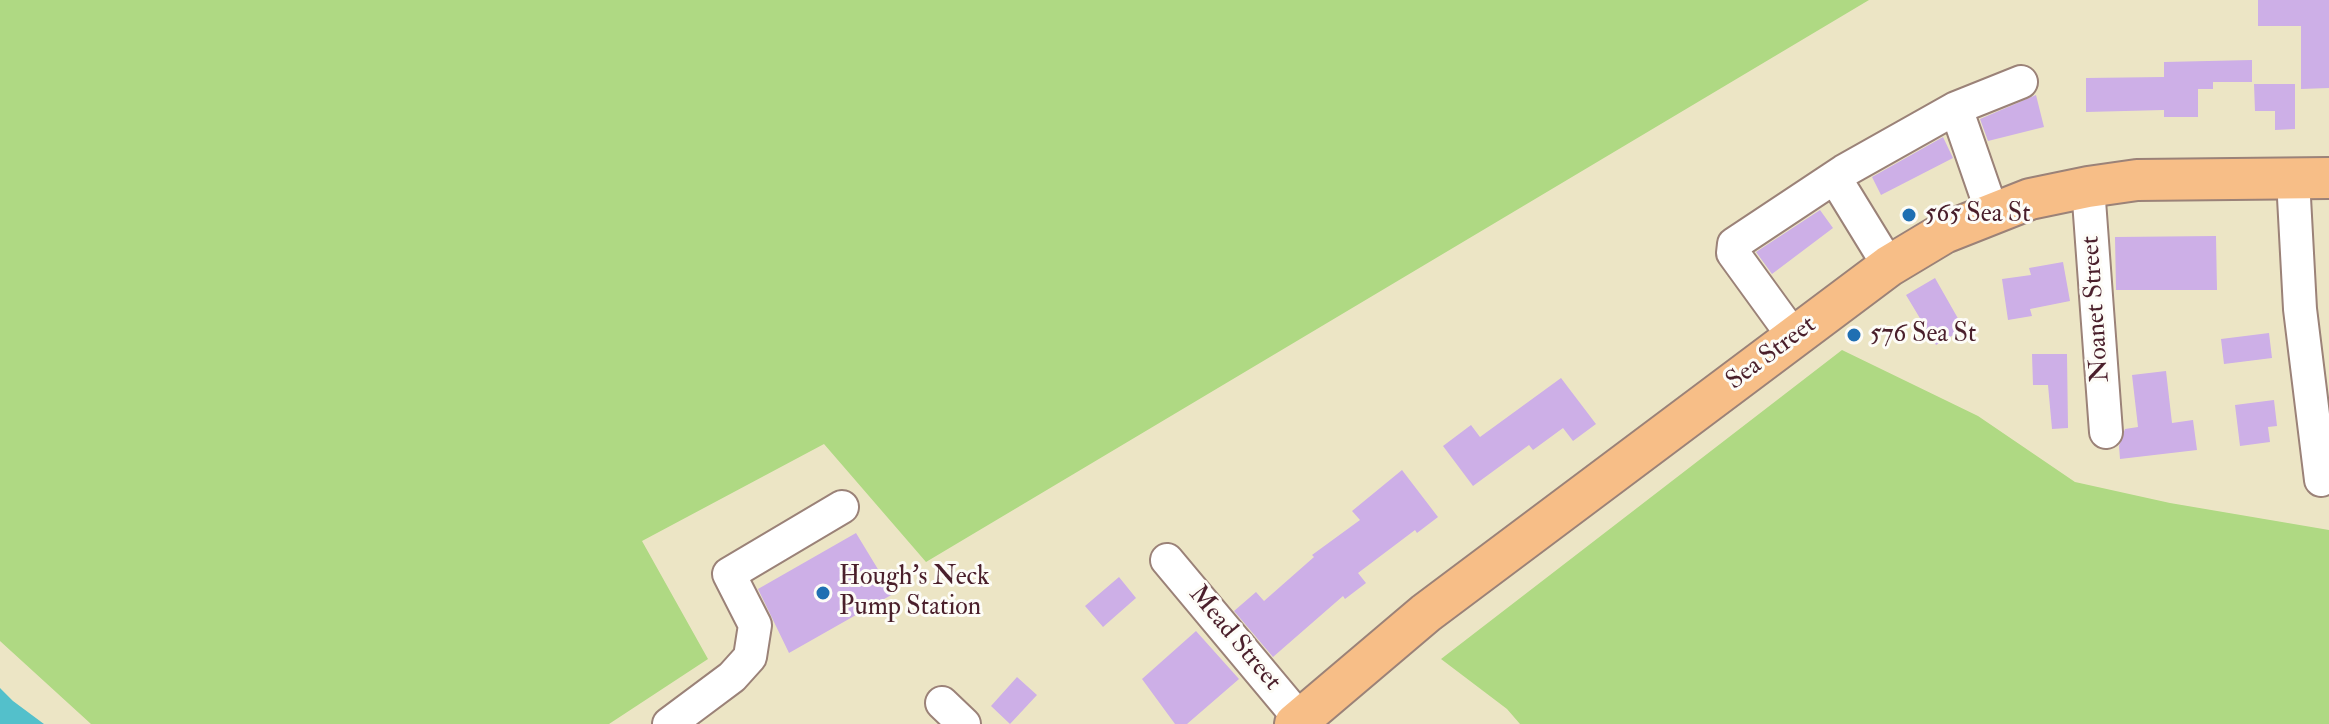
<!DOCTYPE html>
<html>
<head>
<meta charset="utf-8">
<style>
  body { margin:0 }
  canvas { display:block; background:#ece5c5 }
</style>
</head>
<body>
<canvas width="2329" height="724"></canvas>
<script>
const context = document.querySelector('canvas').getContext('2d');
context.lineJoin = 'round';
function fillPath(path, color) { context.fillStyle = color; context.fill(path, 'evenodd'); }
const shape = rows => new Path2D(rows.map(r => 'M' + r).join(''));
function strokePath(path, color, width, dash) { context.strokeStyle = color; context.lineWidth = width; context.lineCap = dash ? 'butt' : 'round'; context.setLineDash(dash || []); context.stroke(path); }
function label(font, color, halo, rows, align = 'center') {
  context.font = font + ' "IM FELL Double Pica",serif'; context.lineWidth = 6; context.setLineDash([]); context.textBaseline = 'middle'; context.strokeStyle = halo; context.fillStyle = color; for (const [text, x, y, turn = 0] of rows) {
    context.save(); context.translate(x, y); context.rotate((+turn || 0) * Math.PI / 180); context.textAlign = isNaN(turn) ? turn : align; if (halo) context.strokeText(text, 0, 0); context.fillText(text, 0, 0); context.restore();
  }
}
fillPath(shape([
  [0,0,1869,0,926,562,824,444,642,541,708,659,609,724,91,724,0,641],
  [1842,350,1978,416,2075,482,2170,503,2329,530,2329,724,1520,724,1507,709,1441,659]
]), '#afd983');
fillPath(shape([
  [0,688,13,701,44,724,0,724]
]), '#53c0cb');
fillPath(shape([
  [2258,0,2329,0,2329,88,2301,89,2301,26,2258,26],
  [2252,60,2252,82,2213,82,2213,89,2198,89,2198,117,2164,117,2164,110,2086,112,2086,78,2164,77,2164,62],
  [2254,84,2295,84,2295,129,2275,130,2275,111,2255,111],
  [2036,95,2044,127,1988,141,1980,119],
  [1943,137,1953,158,1881,195,1872,177],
  [1820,210,1833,228,1772,274,1756,252],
  [2216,236,2217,290,2116,290,2115,237],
  [2063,262,2070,301,2030,309,2032,316,2008,320,2002,279,2031,275,2029,268],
  [1935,278,1964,329,1936,345,1906,295],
  [2269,333,2272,358,2224,364,2221,339],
  [2032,354,2067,354,2068,428,2052,429,2048,385,2033,385],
  [2166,371,2172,423,2193,420,2197,450,2120,459,2119,446,2125,429,2138,427,2132,375],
  [1561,378,1596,424,1573,441,1563,428,1533,450,1529,445,1473,486,1443,446,1471,425,1480,437],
  [2274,400,2277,426,2268,427,2270,442,2240,446,2235,405],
  [1402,470,1438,517,1417,533,1415,530,1358,573,1366,583,1345,599,1343,596,1273,657,1234,611,1256,592,1264,601,1314,557,1312,555,1360,520,1352,511],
  [856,533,893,594,789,653,758,589],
  [1119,577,1136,598,1103,627,1085,606],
  [1196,631,1239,679,1187,724,1175,724,1142,679],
  [1017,677,1037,695,1010,724,991,706]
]), '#cdafe7');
const minor = shape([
  [1835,178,1889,266],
  [2293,179,2300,309,2321,480],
  [2088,187,2106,432],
  [1992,212,1956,108,2021,82],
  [1794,337,1733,253,1734,244,1844,171,1956,108],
  [1167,560,1300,719],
  [942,703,964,724],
  [669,724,732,677,750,657,755,625,729,574,842,507]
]);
const major = shape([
  [1295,724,1426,613,1889,266,1944,233,2030,199,2088,187,2137,180,2329,178]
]);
strokePath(minor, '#9b8278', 36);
strokePath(major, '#9b8278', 44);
strokePath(minor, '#fff', 32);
strokePath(major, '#f7be87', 40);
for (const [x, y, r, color] of [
  [1909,215,8,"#1f6fb2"],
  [1854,335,8,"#1f6fb2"],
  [823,593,8,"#1f6fb2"]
]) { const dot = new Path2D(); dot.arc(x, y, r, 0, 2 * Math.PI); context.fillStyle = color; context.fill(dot); strokePath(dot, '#fdfcf7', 3); }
label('26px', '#4a1f2b', '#fdfcf7', [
  ["565 Sea St",1925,215],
  ["576 Sea St",1870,335],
  ["Hough's Neck",839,578],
  ["Pump Station",839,608]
], 'left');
label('26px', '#4a1f2b', '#fdfcf7', [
  ["Noanet Street",2097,309,-94],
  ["Sea Street",1772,354,-37],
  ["Mead Street",1234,639,50]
]);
</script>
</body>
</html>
